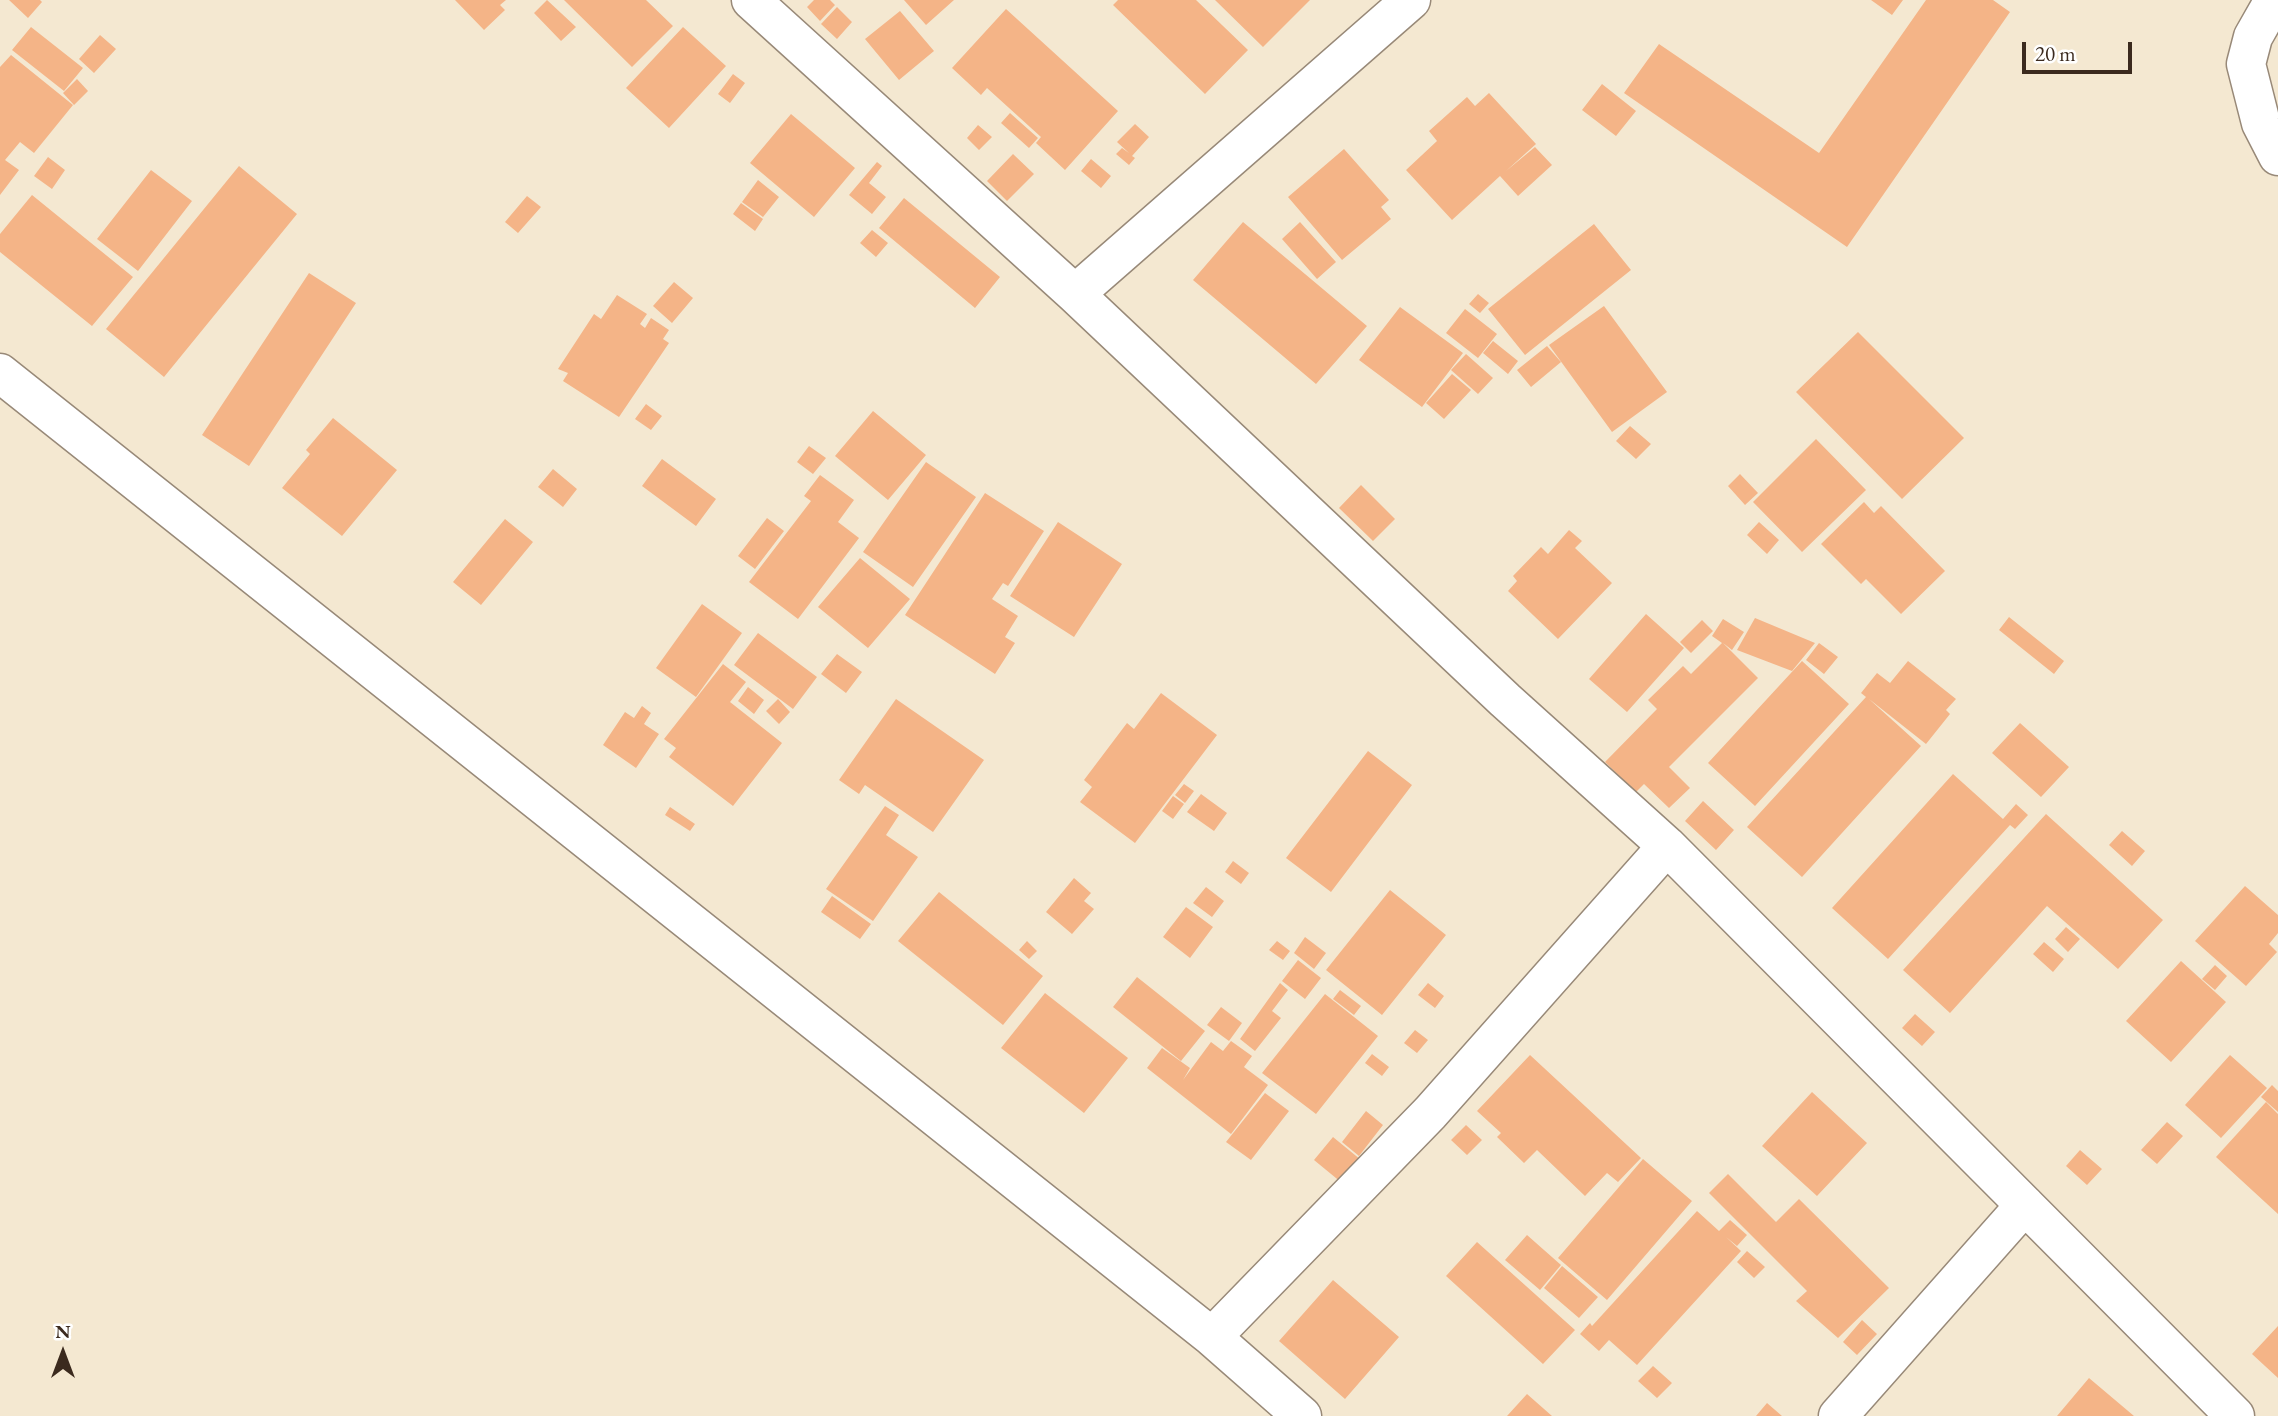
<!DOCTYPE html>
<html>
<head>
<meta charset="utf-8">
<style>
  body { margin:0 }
  #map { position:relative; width:2278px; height:1416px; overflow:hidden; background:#f4e8d1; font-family:"EB Garamond",serif }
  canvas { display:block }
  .north { position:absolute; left:28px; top:1318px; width:70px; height:70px; -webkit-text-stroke:5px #fff; paint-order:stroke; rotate:0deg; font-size:19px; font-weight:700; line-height:28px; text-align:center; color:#3b2a1e }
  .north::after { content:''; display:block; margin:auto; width:24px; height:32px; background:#3b2a1e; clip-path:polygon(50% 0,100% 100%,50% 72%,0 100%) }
  .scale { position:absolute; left:2022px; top:42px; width:110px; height:32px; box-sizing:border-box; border:4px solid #3b2a1e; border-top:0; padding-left:9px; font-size:21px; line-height:24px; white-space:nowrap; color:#3b2a1e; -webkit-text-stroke:5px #fff; paint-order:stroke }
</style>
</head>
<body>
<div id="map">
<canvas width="2278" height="1416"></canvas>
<div class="north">N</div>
<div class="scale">20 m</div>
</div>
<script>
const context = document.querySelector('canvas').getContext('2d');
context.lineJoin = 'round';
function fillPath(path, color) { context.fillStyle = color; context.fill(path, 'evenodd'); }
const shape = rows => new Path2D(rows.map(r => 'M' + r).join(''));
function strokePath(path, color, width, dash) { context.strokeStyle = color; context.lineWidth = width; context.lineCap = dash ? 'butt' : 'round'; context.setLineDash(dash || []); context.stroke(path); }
fillPath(shape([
  [9,0,40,0,42,2,28,18],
  [455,0,506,0,500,5,505,10,484,30],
  [547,0,576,27,561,41,534,13],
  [564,0,646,0,673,26,632,67],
  [814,0,830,0,835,5,820,21,807,7],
  [904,0,954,0,926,25],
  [1118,0,1196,0,1248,50,1205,94,1113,5],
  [1215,0,1310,0,1263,47],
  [1871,0,1903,0,1892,15],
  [1926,0,1993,0,2010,12,1847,247,1624,93,1659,44,1819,153],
  [837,7,852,22,837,39,821,24],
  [1006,9,1118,111,1065,170,1036,143,1041,137,987,88,981,95,952,68],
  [900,11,934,51,899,80,865,39],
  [31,27,83,68,64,91,12,50],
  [683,27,726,66,669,128,626,88],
  [100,35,116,49,94,73,79,59],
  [11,55,73,105,34,153,20,142,5,160,19,170,0,195,0,67],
  [733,74,745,83,730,103,718,94],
  [77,79,88,91,74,105,63,93],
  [1602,84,1636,111,1616,136,1582,110],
  [1489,93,1536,144,1506,171,1535,147,1552,165,1518,196,1500,176,1452,220,1406,170,1437,141,1429,131,1467,97,1475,106],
  [1010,113,1038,138,1029,148,1001,123],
  [791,114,855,168,814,217,750,163],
  [1135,124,1149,137,1132,156,1135,158,1129,165,1116,154,1122,148,1129,153,1117,142],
  [978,125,992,137,979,150,967,138],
  [1344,149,1389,200,1381,207,1391,219,1342,260,1288,197],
  [1013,154,1034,174,1007,201,987,181],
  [48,157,65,170,52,189,34,176],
  [1091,159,1111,176,1101,188,1081,171],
  [877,162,882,166,869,183,886,197,872,214,849,195],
  [239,166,297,214,164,377,106,329],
  [151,170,192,201,138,271,97,239],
  [758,180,779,197,763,217,742,202],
  [32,195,133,277,92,326,0,252,0,234],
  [527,196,541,207,518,233,505,222],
  [904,198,1000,277,975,308,879,228],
  [741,203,763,219,755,231,733,214],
  [1243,222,1367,326,1316,384,1193,280],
  [1300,222,1336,262,1317,279,1282,239],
  [1594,224,1631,270,1525,355,1488,309],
  [872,230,888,243,876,257,860,243],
  [309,273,356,303,249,466,202,435],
  [674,282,693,298,672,323,653,306],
  [1478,294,1489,303,1480,313,1469,304],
  [617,295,647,314,640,324,645,328,651,318,669,330,663,339,669,343,619,417,563,381,568,373,558,369,594,314,601,319],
  [1604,306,1667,392,1612,432,1549,345],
  [1400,307,1463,353,1422,407,1359,360],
  [1465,309,1497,334,1478,358,1446,333],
  [1858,332,1964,438,1902,499,1796,392],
  [1493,341,1518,361,1508,374,1483,353],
  [1547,346,1561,362,1531,387,1517,370],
  [1466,354,1493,378,1478,394,1451,370],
  [1452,374,1471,390,1444,419,1426,403],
  [646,404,662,416,651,430,635,419],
  [873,411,926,455,888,500,835,456],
  [333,418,397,470,342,536,282,488,310,454,306,450],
  [1630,426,1651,444,1636,459,1616,441],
  [1816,439,1866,490,1802,552,1753,502],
  [809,446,826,458,813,474,797,462],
  [662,459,716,499,696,526,642,486],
  [926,462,976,497,913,587,863,552],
  [553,469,577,489,563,507,538,487],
  [1740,474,1758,493,1745,505,1728,486],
  [820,475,854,500,838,522,859,538,798,619,749,582,811,501,804,496],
  [1361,485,1395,519,1373,541,1339,508],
  [985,493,1044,531,1008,586,1003,583,992,599,1018,616,1005,637,1015,643,995,674,905,615],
  [1864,502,1874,513,1881,506,1945,571,1901,614,1866,579,1861,584,1821,544],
  [767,518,784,531,755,569,738,556],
  [505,519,533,542,481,605,453,582],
  [1058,522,1122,564,1074,637,1010,596],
  [1759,522,1779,540,1767,554,1747,535],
  [1569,530,1582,541,1575,548,1612,583,1558,639,1508,591,1517,581,1513,576,1541,547,1548,554],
  [860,558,910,599,868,648,818,607],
  [702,604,742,633,696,697,656,668],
  [1646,614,1684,648,1627,712,1589,679],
  [2009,617,2064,661,2054,674,1999,630],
  [1755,618,1815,643,1792,671,1737,650],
  [1723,619,1744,632,1732,650,1723,643,1758,678,1669,767,1690,788,1669,808,1644,784,1636,792,1605,762,1657,709,1648,700,1683,666,1691,674,1722,643,1712,636],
  [1702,620,1713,631,1691,653,1680,642],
  [758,633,817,677,793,709,734,665],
  [1819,643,1838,657,1824,674,1806,660],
  [837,654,862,672,846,693,821,674],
  [1802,661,1849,704,1755,806,1708,763],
  [1908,661,1956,699,1946,710,1950,714,1926,744,1869,699,1921,746,1802,877,1747,827,1866,697,1861,693,1877,673,1890,683],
  [723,664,746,682,730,702,782,743,733,806,669,757,676,748,664,739],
  [748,687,764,700,754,714,738,701],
  [1161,693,1217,735,1135,843,1080,802,1092,787,1084,780,1127,723,1134,729],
  [778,699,790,712,779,724,766,711],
  [896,699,984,760,933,832,865,785,859,794,839,780],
  [642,706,651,713,644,724,659,734,636,768,603,745,625,712,634,718],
  [2020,723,2069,767,2041,797,1992,753],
  [1368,751,1412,785,1331,892,1286,858],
  [1953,774,2003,819,2016,804,2028,815,2015,829,2010,825,1888,959,1832,908],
  [1184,784,1194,791,1185,803,1175,795],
  [1201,794,1227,813,1214,831,1187,812],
  [1173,796,1184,804,1173,819,1162,811],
  [1703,801,1734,830,1716,850,1685,821],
  [885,806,899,815,886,835,918,857,873,921,826,889],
  [670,807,695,824,690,831,665,815],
  [2046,814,2163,920,2118,969,2047,906,1950,1013,1903,970],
  [2122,831,2145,851,2132,866,2109,845],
  [1233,861,1249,873,1241,884,1225,872],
  [1074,878,1091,893,1084,901,1094,909,1072,934,1046,912],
  [2245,886,2278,915,2278,933,2269,944,2277,952,2246,986,2195,941],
  [1206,887,1224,901,1212,917,1193,903],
  [1390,890,1446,935,1382,1015,1326,970],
  [939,892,1043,976,1003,1025,898,941],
  [832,896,871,924,860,939,821,912],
  [1186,907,1213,927,1190,958,1163,937],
  [2066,927,2080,939,2068,952,2055,939],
  [1305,937,1326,953,1314,969,1294,953],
  [1027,941,1037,951,1029,959,1019,950],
  [1277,941,1290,951,1283,960,1269,950],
  [2044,942,2064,959,2053,972,2033,954],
  [1298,960,1321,978,1305,999,1282,981],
  [2181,961,2226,1002,2171,1062,2126,1021],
  [2215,965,2227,976,2215,990,2202,979],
  [1137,977,1205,1031,1181,1061,1113,1007],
  [1280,983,1288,990,1272,1011,1281,1018,1255,1051,1240,1039],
  [1428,983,1444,996,1435,1008,1418,995],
  [1340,990,1361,1006,1354,1015,1333,999],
  [1045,993,1128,1058,1084,1113,1001,1048],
  [1325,994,1378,1036,1316,1114,1262,1073],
  [1221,1007,1242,1023,1229,1041,1207,1025],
  [1915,1014,1935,1032,1922,1046,1902,1028],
  [1415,1030,1428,1040,1417,1053,1404,1043],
  [1231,1041,1252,1056,1244,1067,1268,1085,1231,1134,1147,1068,1162,1048,1190,1068,1183,1080,1211,1042,1223,1051],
  [1372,1054,1389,1067,1382,1076,1365,1063],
  [1530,1055,1641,1158,1618,1182,1607,1173,1585,1196,1537,1150,1524,1163,1497,1137,1501,1133,1477,1111],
  [2230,1055,2267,1088,2221,1138,2185,1105],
  [2272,1085,2278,1091,2278,1112,2261,1097],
  [1812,1092,1867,1143,1817,1196,1762,1146],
  [1265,1093,1289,1111,1251,1160,1226,1142],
  [2266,1102,2278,1114,2278,1214,2216,1157],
  [1366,1111,1383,1125,1359,1156,1342,1142],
  [2167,1122,2183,1136,2157,1164,2141,1150],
  [1466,1125,1482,1140,1467,1155,1451,1140],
  [1333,1137,1361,1160,1342,1183,1314,1160],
  [2080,1150,2102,1169,2087,1185,2066,1166],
  [1643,1159,1692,1201,1607,1300,1558,1258],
  [1728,1174,1776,1222,1799,1199,1889,1288,1838,1338,1796,1301,1807,1291,1709,1193],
  [1697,1211,1719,1231,1730,1220,1747,1235,1737,1246,1726,1237,1741,1251,1637,1365,1609,1340,1599,1351,1580,1334,1590,1323,1592,1326],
  [1527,1235,1561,1265,1540,1290,1505,1260],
  [1477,1242,1575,1330,1543,1364,1446,1276],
  [1747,1251,1765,1267,1754,1278,1737,1262],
  [1562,1266,1598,1297,1579,1318,1544,1288],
  [1333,1280,1399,1337,1345,1399,1279,1341],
  [1862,1320,1877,1334,1857,1355,1843,1342],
  [2278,1326,2278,1378,2252,1354],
  [1653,1366,1672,1383,1657,1398,1638,1381],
  [2089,1378,2134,1416,2057,1416],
  [1527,1394,1552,1416,1507,1416],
  [1767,1403,1782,1416,1756,1416]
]), '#f4b487');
const minor = shape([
  [751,0,1075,294,1505,700,1667,846,2235,1416],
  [2274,0,2253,37,2246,64,2261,123,2278,156],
  [1075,294,1411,0],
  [0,373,1212,1337,1302,1416],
  [1212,1337,1430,1113,1667,846],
  [1838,1416,2025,1205]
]);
strokePath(minor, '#988978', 41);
strokePath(minor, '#fff', 38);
</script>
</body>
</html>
